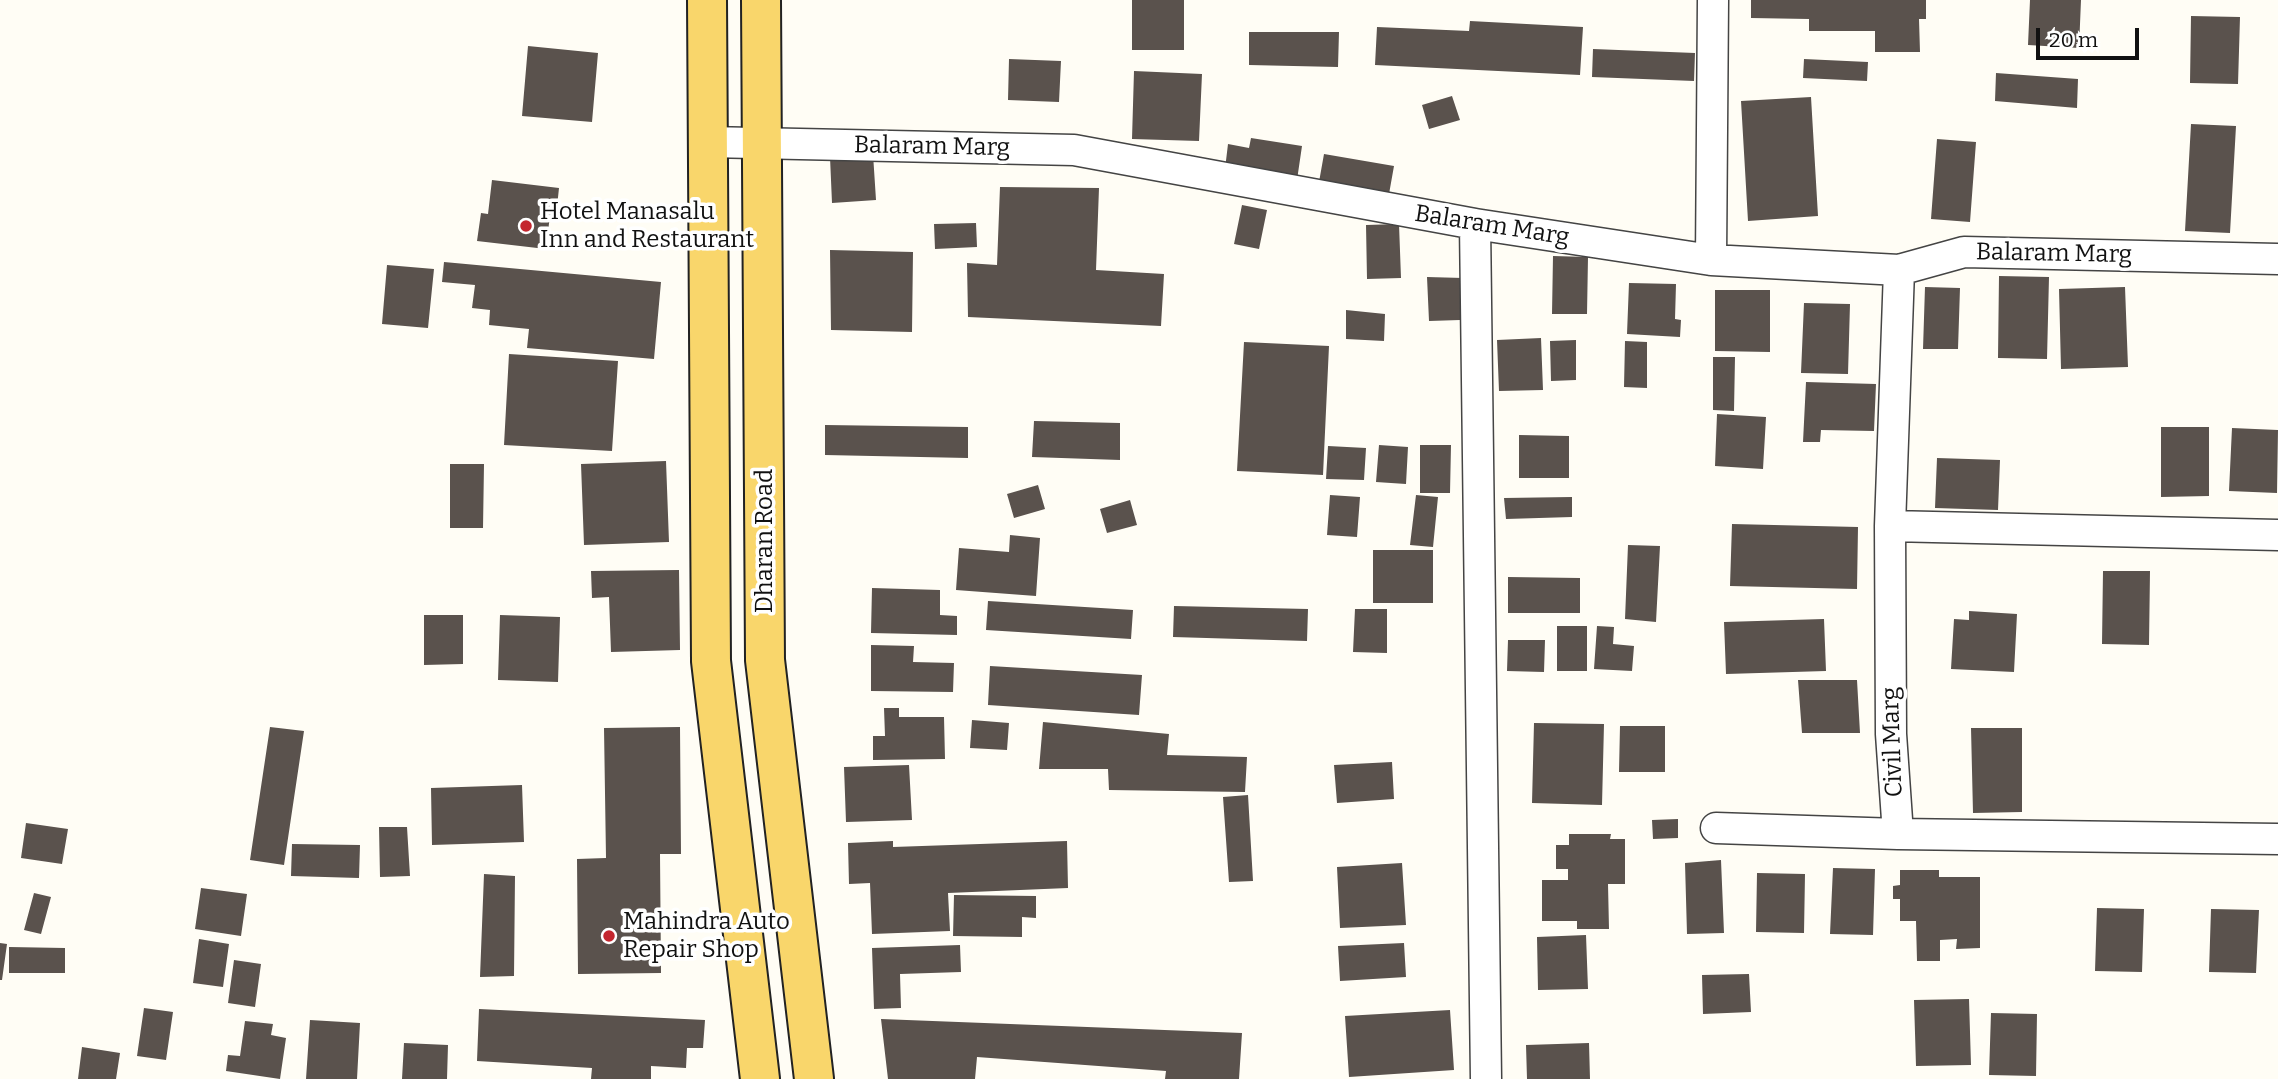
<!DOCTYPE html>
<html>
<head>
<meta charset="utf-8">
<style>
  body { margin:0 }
  #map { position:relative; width:2278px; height:1079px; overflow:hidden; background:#fffdf5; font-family:Bitter,serif }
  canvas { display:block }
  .scale { position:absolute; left:2036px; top:28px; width:103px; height:32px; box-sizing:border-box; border:4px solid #111; border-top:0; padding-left:9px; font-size:21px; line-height:24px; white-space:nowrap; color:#111; -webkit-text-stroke:5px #fff; paint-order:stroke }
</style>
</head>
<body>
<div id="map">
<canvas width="2278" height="1079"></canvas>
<div class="scale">20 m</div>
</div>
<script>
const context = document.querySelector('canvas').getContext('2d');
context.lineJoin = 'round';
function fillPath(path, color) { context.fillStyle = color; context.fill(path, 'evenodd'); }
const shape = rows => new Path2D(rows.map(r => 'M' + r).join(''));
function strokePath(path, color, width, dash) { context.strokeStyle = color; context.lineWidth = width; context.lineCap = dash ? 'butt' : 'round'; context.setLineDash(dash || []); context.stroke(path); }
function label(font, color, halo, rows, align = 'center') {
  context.font = font + ' Bitter,serif'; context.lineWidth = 7; context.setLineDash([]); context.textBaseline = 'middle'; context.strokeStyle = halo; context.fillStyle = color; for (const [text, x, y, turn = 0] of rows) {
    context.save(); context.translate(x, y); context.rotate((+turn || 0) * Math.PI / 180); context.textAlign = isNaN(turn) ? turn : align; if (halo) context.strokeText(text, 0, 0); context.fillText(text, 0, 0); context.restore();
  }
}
fillPath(shape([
  [1132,0,1184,0,1184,50,1132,50],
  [1751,0,1926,0,1926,19,1919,19,1920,52,1875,52,1875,31,1809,31,1809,19,1751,18],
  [2030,0,2081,0,2079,48,2028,45],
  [2191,16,2240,17,2238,84,2190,83],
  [1470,21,1583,27,1580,75,1375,65,1377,27,1469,31],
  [1249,32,1339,32,1338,67,1249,65],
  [528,46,598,53,592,122,522,116],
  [1593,49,1695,53,1694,81,1592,77],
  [1009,59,1061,61,1059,102,1008,100],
  [1804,59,1868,62,1867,81,1803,78],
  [1134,71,1202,74,1199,141,1132,139],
  [1996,73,2078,79,2077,108,1995,101],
  [1452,96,1460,120,1429,129,1422,105],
  [1811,97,1818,216,1748,221,1741,101],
  [2191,124,2236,126,2230,233,2185,231],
  [1251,138,1302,146,1297,180,1225,169,1228,144,1249,148],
  [1937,139,1976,142,1970,222,1931,219],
  [873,154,876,200,832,203,830,157],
  [1324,154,1394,166,1389,194,1319,182],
  [492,180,559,188,556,216,550,215,546,249,477,241,481,213,488,214],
  [1000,187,1099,188,1096,270,1164,274,1161,326,968,317,967,263,997,265],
  [1242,205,1267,210,1259,249,1234,244],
  [976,223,977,247,935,249,934,224],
  [1399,224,1401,278,1367,279,1366,225],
  [830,250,913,252,912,332,831,330],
  [1553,256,1588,257,1587,314,1552,314],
  [444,262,661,282,654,359,527,348,529,329,489,325,490,310,472,308,475,285,442,282],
  [387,265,434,269,428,328,382,324],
  [1999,276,2049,277,2047,359,1998,358],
  [1427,277,1463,278,1460,320,1429,321],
  [1629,283,1676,284,1675,319,1681,320,1680,337,1627,334],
  [1925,287,1960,288,1958,349,1923,349],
  [2125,287,2128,367,2061,369,2059,289],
  [1715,290,1770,290,1770,352,1715,351],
  [1804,303,1850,304,1848,374,1801,373],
  [1346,310,1385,314,1384,341,1346,339],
  [1541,338,1543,390,1499,391,1497,340],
  [1576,340,1576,380,1551,381,1550,341],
  [1625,341,1647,342,1647,388,1624,387],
  [1244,342,1329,346,1323,475,1237,471],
  [509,354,618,361,612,451,504,445],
  [1713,357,1735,357,1734,411,1713,410],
  [1806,382,1876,384,1874,431,1821,430,1820,442,1803,442],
  [1717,414,1766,417,1763,469,1715,466],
  [1034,421,1120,423,1120,460,1032,457],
  [825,425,968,427,968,458,825,455],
  [2161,427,2209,427,2209,496,2161,497],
  [2232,428,2278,430,2277,493,2229,491],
  [1519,435,1569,436,1569,478,1519,478],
  [1379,445,1408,447,1406,484,1376,482],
  [1420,445,1451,445,1450,493,1420,493],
  [1328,446,1366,448,1364,480,1326,479],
  [1937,458,2000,460,1998,510,1935,508],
  [666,461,669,542,584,545,581,464],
  [450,464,484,464,483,528,450,528],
  [1038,485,1045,509,1014,518,1007,494],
  [1330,495,1360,497,1357,537,1327,535],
  [1416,495,1438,497,1433,547,1410,545],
  [1572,497,1572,517,1506,519,1504,498],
  [1130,500,1137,525,1107,533,1100,509],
  [1732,524,1858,527,1857,589,1730,586],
  [1010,535,1040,538,1036,596,956,590,959,548,1009,552],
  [1628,545,1660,546,1656,622,1625,619],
  [1373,550,1433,550,1433,603,1373,603],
  [679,570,680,650,611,652,609,597,592,598,591,571],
  [2103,571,2150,571,2149,645,2102,644],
  [1508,577,1580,578,1580,613,1508,613],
  [872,588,940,590,940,615,957,616,957,635,871,633],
  [988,601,1133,610,1131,639,986,630],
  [1174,606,1308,609,1307,641,1173,637],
  [1355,609,1387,609,1387,653,1353,652],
  [1969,611,2017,614,2014,672,1951,669,1954,619,1969,620],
  [424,615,463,615,463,664,424,665],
  [500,615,560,617,558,682,498,680],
  [1824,619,1826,671,1726,674,1724,622],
  [1557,626,1587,626,1587,671,1557,671],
  [1597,626,1614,627,1613,644,1634,646,1632,671,1594,669],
  [1508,640,1545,640,1544,672,1507,671],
  [871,645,914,646,913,662,954,663,953,692,871,691],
  [990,666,1142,675,1139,715,988,705],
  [1798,680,1857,680,1860,733,1802,733],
  [884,708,899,708,899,717,944,717,945,759,873,760,873,736,885,736],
  [972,720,1009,723,1007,750,970,748],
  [1043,722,1169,734,1167,755,1247,757,1245,792,1109,790,1108,769,1039,769],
  [1534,723,1604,724,1602,805,1532,803],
  [1620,726,1665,726,1665,772,1619,772],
  [270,727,304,731,284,865,250,860],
  [680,727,681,854,660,854,661,973,578,974,577,859,606,858,604,728],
  [1971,728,2022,728,2022,812,1973,813],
  [1392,762,1394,799,1337,803,1334,765],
  [909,765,912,820,846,822,844,767],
  [522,785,524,842,432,845,431,788],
  [1248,795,1253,881,1229,882,1223,797],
  [1678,819,1678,838,1653,839,1652,820],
  [26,823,68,829,62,864,21,858],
  [379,827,407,827,410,876,380,877],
  [1569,834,1611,834,1610,839,1625,839,1625,884,1608,884,1609,929,1577,929,1577,921,1542,921,1542,880,1568,880,1568,869,1556,869,1556,845,1569,845],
  [893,841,893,847,1067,841,1068,888,948,893,950,931,872,934,870,883,849,884,848,843],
  [292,844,360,845,359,878,291,876],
  [1721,860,1724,933,1687,934,1685,863],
  [1402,863,1406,925,1340,928,1337,867],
  [1833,868,1875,869,1873,935,1830,934],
  [1900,870,1939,870,1939,877,1980,877,1980,948,1956,949,1957,939,1940,940,1940,961,1917,961,1916,921,1900,921,1900,899,1893,899,1893,886,1900,885],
  [1757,873,1805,874,1804,933,1756,932],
  [484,874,515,876,514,976,480,977],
  [201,888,247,894,241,936,195,929],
  [34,893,51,897,41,934,24,930],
  [954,895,1036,896,1036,918,1022,917,1022,937,953,936],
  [2097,908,2144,909,2142,972,2095,971],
  [2211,909,2259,910,2256,973,2209,972],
  [1586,935,1588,989,1538,990,1537,937],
  [199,939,229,944,223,987,193,983],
  [0,943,7,944,2,980,0,980],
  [1404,943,1406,977,1340,981,1338,946],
  [960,945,961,972,900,974,901,1008,874,1009,872,948],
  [9,947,65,948,65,973,9,973],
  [234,960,261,964,255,1007,228,1003],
  [1749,974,1751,1012,1703,1014,1702,975],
  [1969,999,1971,1065,1916,1066,1914,1000],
  [144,1008,173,1012,166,1060,137,1056],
  [479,1009,705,1020,703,1048,687,1048,686,1068,651,1066,651,1079,591,1079,592,1068,477,1061],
  [1450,1010,1454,1070,1349,1077,1345,1016],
  [1991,1013,2037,1014,2036,1076,1989,1075],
  [881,1019,1242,1033,1239,1079,1165,1079,1166,1071,977,1057,975,1079,888,1079],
  [310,1020,360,1023,357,1079,306,1079],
  [245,1021,273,1024,271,1035,286,1038,280,1079,226,1071,228,1055,240,1056],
  [404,1043,448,1045,447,1079,402,1079],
  [1589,1043,1590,1079,1527,1079,1526,1045],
  [82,1047,120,1053,116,1079,78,1079]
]), '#5a524d');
const street = shape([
  [708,142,1074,150,1475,224,1711,260,1899,270,1964,252,2278,259],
  [1475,224,1486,1079],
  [1711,260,1713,0],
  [1899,270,1890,526,1891,734,1898,834,2278,839],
  [1890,526,2278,535],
  [1716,828,1898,834]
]);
const primary = shape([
  [707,0,711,661,760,1079],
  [761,0,765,660,814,1079]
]);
strokePath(street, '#444', 33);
strokePath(primary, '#222', 42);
strokePath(street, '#fff', 30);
strokePath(primary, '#f9d66b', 38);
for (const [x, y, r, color] of [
  [526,226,7,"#c4262e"],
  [609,936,7,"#c4262e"]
]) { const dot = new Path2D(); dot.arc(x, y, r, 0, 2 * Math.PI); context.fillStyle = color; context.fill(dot); strokePath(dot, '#fff', 2.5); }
label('24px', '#111', '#fff', [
  ["Balaram Marg",932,147,1],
  ["Balaram Marg",1492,226,9],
  ["Balaram Marg",2054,254,1],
  ["Dharan Road",765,541,-90],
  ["Civil Marg",1893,742,-92]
]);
label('24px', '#111', '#fff', [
  ["Hotel Manasalu",540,212],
  ["Inn and Restaurant",540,240],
  ["Mahindra Auto",623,922],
  ["Repair Shop",623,950]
], 'left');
</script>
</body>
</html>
